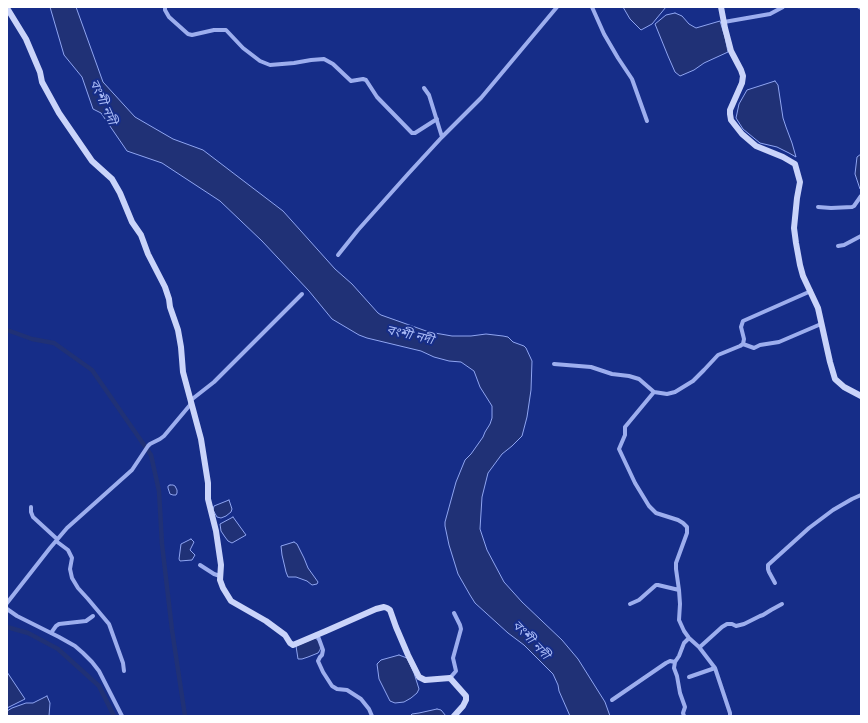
<!DOCTYPE html>
<html>
<head>
<meta charset="utf-8">
<style>
  body { margin:0 }
  #map { position:relative; width:868px; height:723px; overflow:hidden; background:#162d88; font-family:Quicksand,sans-serif }
  canvas { display:block }
  .frame { position:absolute; inset:0; border:8px solid #fff; pointer-events:none }
</style>
</head>
<body>
<div id="map">
<canvas width="868" height="723"></canvas>
<div class="frame"></div>
</div>
<script>
const context = document.querySelector('canvas').getContext('2d');
context.lineJoin = 'round';
function fillPath(path, color) { context.fillStyle = color; context.fill(path, 'evenodd'); }
const shape = rows => new Path2D(rows.map(r => 'M' + r).join(''));
function strokePath(path, color, width, dash) { context.strokeStyle = color; context.lineWidth = width; context.lineCap = dash ? 'butt' : 'round'; context.setLineDash(dash || []); context.stroke(path); }
function label(font, color, halo, rows, align = 'center') {
  context.font = font + ' Quicksand,"Noto Sans Bengali",sans-serif'; context.lineWidth = 4; context.setLineDash([]); context.textBaseline = 'middle'; context.strokeStyle = halo; context.fillStyle = color; for (const [text, x, y, turn = 0] of rows) {
    context.save(); context.translate(x, y); context.rotate((+turn || 0) * Math.PI / 180); context.textAlign = isNaN(turn) ? turn : align; if (halo) context.strokeText(text, 0, 0); context.fillText(text, 0, 0); context.restore();
  }
}
const water = shape([
  [50,7,76,7,103,82,135,117,173,139,203,150,283,211,335,269,352,284,378,313,381,315,429,332,452,336,471,336,486,334,503,336,508,337,513,342,524,346,526,348,532,361,531,390,527,417,522,436,512,446,502,454,488,473,482,497,480,529,487,550,504,582,522,602,562,640,578,659,605,702,610,716,570,716,559,691,558,685,553,674,524,645,508,633,475,603,470,595,458,574,449,545,445,526,445,522,456,482,465,460,471,454,483,437,485,432,490,424,492,418,492,406,480,387,474,371,461,362,449,361,434,357,421,351,367,338,359,335,332,319,309,291,262,241,220,201,162,163,127,151,101,113,93,109,82,77,64,55,50,7],
  [623,7,666,7,652,24,641,30,630,19,623,7],
  [675,13,682,16,689,24,696,28,720,21,725,37,728,52,704,63,694,70,680,76,675,72,668,56,655,24,666,15,675,13],
  [775,81,778,85,783,118,786,127,792,143,796,157,789,153,777,147,760,143,743,129,736,118,739,104,747,90,775,81],
  [861,154,861,189,860,189,855,174,857,157,861,154],
  [170,485,173,485,175,486,177,490,177,493,176,495,173,495,170,494,168,488,168,486,170,485],
  [229,500,232,509,231,512,226,516,221,518,217,517,213,510,214,506,229,500],
  [233,517,246,535,232,543,228,541,225,537,221,531,220,524,233,517],
  [191,539,194,542,190,550,195,555,192,560,180,561,179,559,181,544,191,539],
  [294,542,297,544,304,558,308,568,318,582,317,584,312,585,307,581,296,577,288,577,286,572,282,555,281,546,294,542],
  [315,638,318,640,321,646,320,650,318,653,308,657,302,659,298,659,296,646,315,638],
  [399,655,407,658,414,673,419,689,417,693,411,698,404,702,395,703,390,701,379,679,377,664,381,660,399,655],
  [7,672,25,699,7,708,7,672],
  [47,696,50,703,49,716,7,716,7,711,12,708,26,703,33,703,47,696],
  [437,709,441,710,446,716,410,716,412,714,419,713,437,709]
]);
fillPath(water, '#203176');
strokePath(water, '#8fa5f1', 1);
strokePath(shape([
  [7,330,32,339,54,343,92,370,151,455,159,491,162,544,172,630,185,716],
  [7,627,28,633,58,649,99,686,114,716]
]), '#203176', 4.5);
strokePath(shape([
  [165,7,165,10,169,17,188,34,192,35,214,30,226,30,243,48,260,61,270,65,294,63,311,60,324,59,333,64,351,81,363,79,366,80,377,97,412,133,415,133,437,119],
  [592,7,604,34,618,58,632,79,647,121],
  [859,7,861,8],
  [724,22,770,14,783,7],
  [424,88,429,95,442,137],
  [818,207,831,208,852,207,854,206,861,196],
  [838,246,844,245,861,236],
  [338,255,358,230,408,174,442,137,481,98,557,7],
  [743,344,754,348,760,345,779,342,821,324],
  [554,364,591,367,612,374,629,376,639,379,654,392,667,394,675,392,693,381,704,370,718,355,740,346,743,344,744,339,741,327,743,321,811,291],
  [654,392,625,427,625,435,619,449,635,483,649,506,656,513,678,520,683,523,687,527,687,533,676,563,676,569,679,590,680,604,679,620,684,631,689,638,699,647,701,646,722,627,727,624,732,624,736,626,744,624,760,616,763,615,771,610,782,604],
  [31,507,31,512,33,517,57,539],
  [56,541,68,550,72,558,70,569,72,578,78,588,88,599,109,624,123,663,124,671],
  [200,565,214,574,220,576],
  [775,583,769,572,768,569,768,565,809,528,833,510,852,499,861,495],
  [7,603,50,548,67,528,132,470,148,446,150,444,160,439,164,436,190,405,191,400,214,382,302,294],
  [630,604,639,600,656,585,658,585,679,590],
  [7,609,17,616,59,637,75,646,83,653,92,662,99,671,122,716],
  [51,633,56,626,59,624,86,621,93,616],
  [317,635,319,639,323,650,322,655,320,657,318,661,323,672,332,686,337,689,347,690,361,699,369,709,372,716],
  [699,647,715,668,730,713,730,716],
  [689,677,715,668],
  [450,678,456,671,453,658,461,629,460,625,454,613],
  [612,700,666,663,670,661,675,662],
  [684,716,683,713,685,707,680,693,677,676,674,668,675,662,679,656,684,643,689,638]
]), '#9daeee', 4);
strokePath(shape([
  [721,7,725,28,731,51,741,70,743,76,742,83,730,110,730,114,731,120,742,134,756,146,783,157,795,164,800,182,797,198,794,228,796,243,800,265,803,276,818,308,830,362,835,379,844,387,861,396],
  [7,8,26,39,40,72,42,82,59,113,92,161,112,179,120,193,132,222,141,235,148,254,165,287,169,299,170,307,178,330,181,347,183,372,201,439,208,483,208,499,216,531,221,565,220,580,223,588,231,601,266,621,285,635,290,643,293,645,326,631,376,609,384,607,387,608,390,610,396,627,408,655,419,677,425,680,450,678,466,696,466,700,463,706,454,716]
]), '#cad4fa', 6);
label('italic 13px', '#a8b9f6', '#162d88', [
  ["বংশী নদী",103,102,66],
  ["বংশী নদী",410,335,13],
  ["বংশী নদী",531,640,47]
]);
</script>
</body>
</html>
